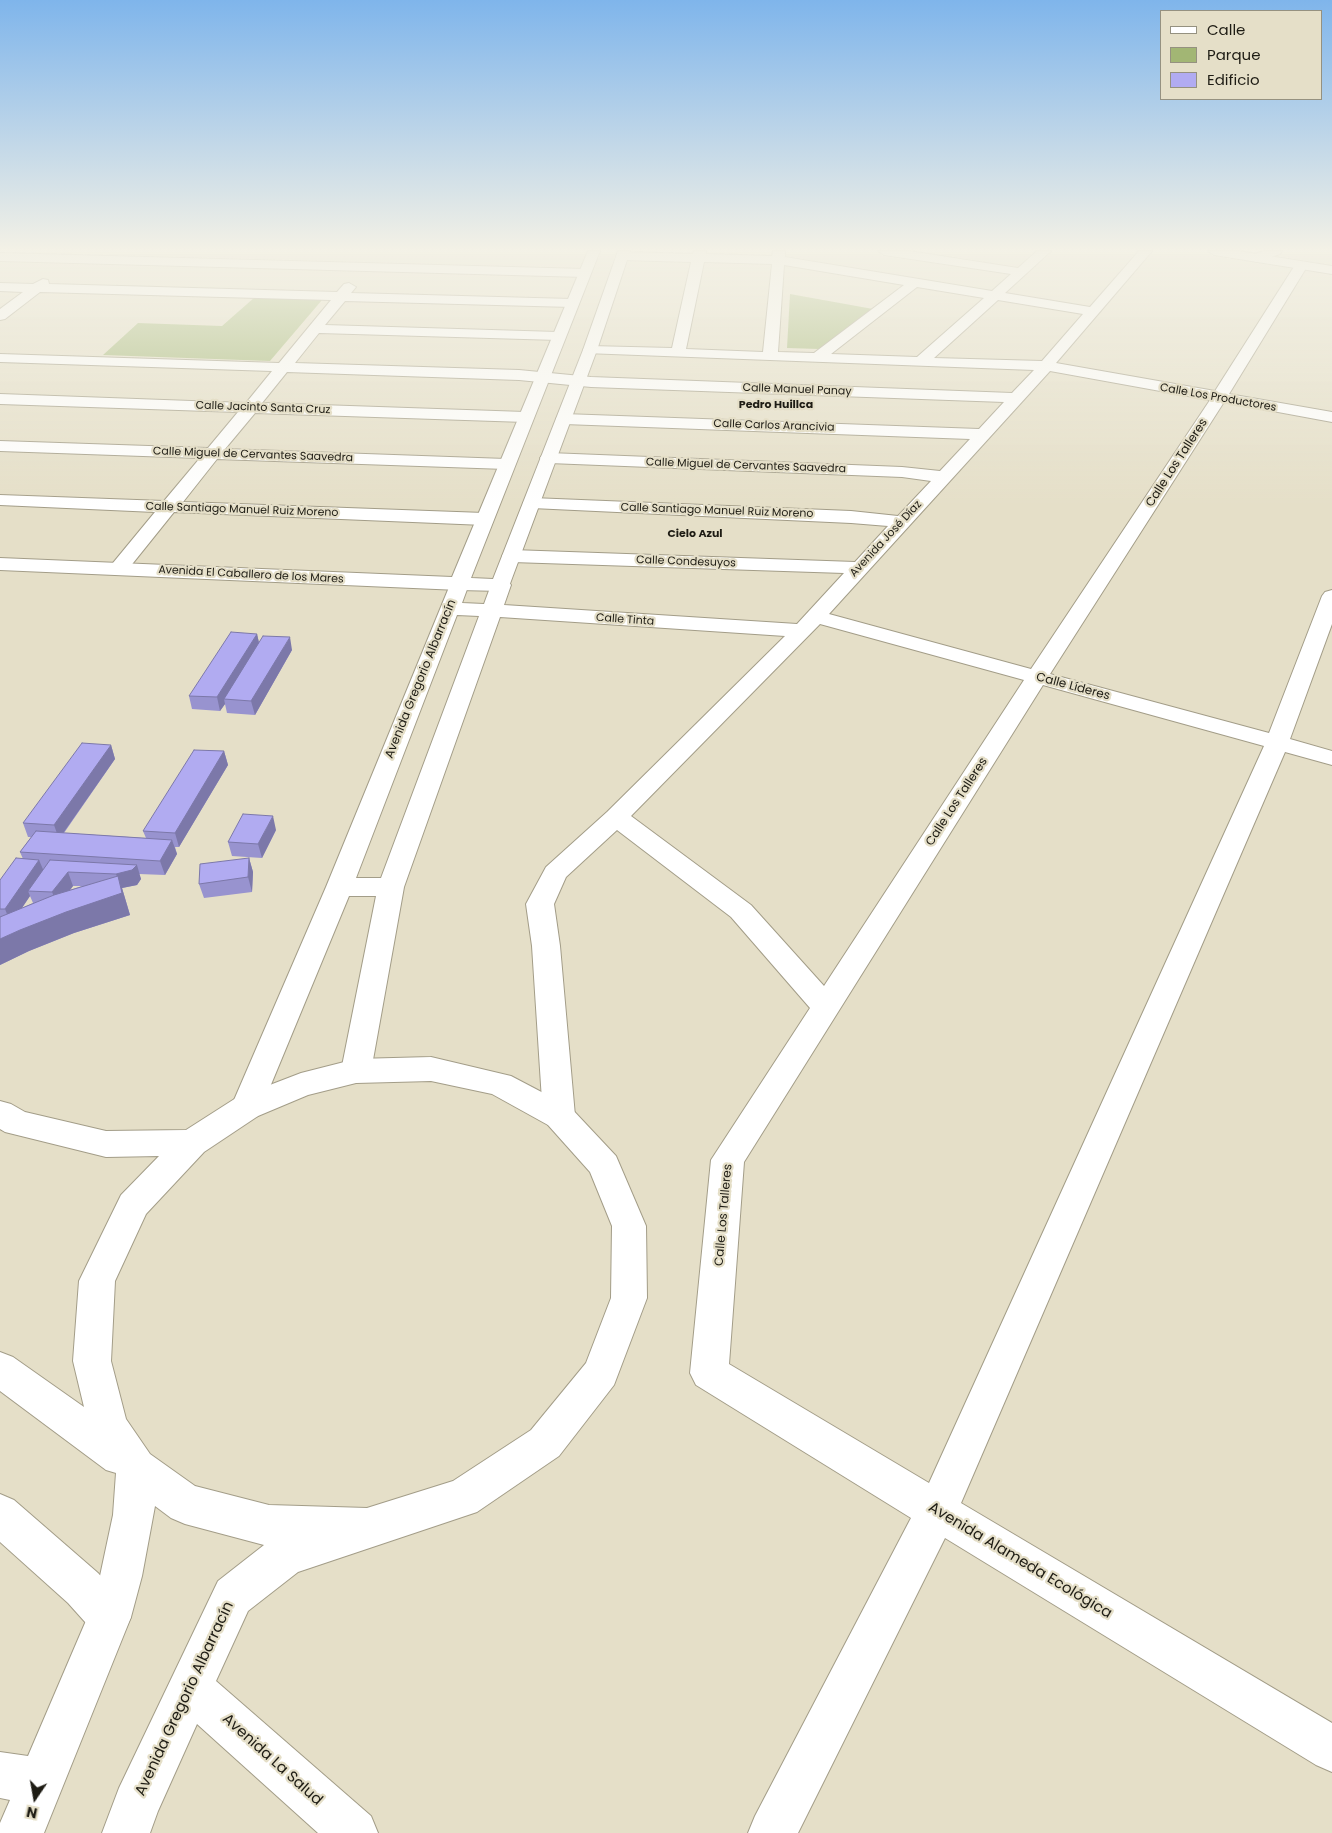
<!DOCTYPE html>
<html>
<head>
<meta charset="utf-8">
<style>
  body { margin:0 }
  #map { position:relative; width:1332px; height:1833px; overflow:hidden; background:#e5dfc8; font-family:Poppins,sans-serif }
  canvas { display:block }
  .legend { position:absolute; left:1160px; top:10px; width:162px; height:90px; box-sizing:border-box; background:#e5dfc8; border:1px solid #959180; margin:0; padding:6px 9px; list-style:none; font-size:15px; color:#1e1c14 }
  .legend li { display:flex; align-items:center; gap:10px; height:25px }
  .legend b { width:25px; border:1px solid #959180 }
  .north { position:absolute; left:10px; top:1773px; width:50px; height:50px; -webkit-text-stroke:4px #e5dfc8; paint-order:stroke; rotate:192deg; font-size:14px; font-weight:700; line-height:20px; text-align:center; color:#1e1c14 }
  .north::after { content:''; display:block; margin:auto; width:18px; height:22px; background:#1e1c14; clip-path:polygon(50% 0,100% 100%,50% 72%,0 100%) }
</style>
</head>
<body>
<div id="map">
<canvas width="1332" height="1833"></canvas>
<ul class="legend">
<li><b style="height:6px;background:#fff"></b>Calle</li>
<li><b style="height:14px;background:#a2b674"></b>Parque</li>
<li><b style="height:14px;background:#b1abf1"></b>Edificio</li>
</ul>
<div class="north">N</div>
</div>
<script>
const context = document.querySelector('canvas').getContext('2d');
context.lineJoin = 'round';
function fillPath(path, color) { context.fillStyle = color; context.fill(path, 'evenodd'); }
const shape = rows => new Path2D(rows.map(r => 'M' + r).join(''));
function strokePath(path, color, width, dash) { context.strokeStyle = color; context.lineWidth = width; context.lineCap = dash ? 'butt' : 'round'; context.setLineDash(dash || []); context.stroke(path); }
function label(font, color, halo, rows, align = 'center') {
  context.font = font + ' Poppins,sans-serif'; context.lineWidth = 4.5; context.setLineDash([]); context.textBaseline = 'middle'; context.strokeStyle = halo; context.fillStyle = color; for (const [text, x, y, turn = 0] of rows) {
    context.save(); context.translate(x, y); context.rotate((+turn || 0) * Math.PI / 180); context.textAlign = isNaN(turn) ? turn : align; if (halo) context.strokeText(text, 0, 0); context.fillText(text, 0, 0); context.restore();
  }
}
fillPath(shape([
  [790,294,873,309,819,349,787,348],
  [255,297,322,300,270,361,103,355,138,323,222,326]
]), '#a2b674');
const street = shape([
  [694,251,706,251,706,254,772,256,773,251,785,251,785,257,992,291,1011,274,884,255,878,251,909,251,1018,268,1037,251,1051,251,1005,293,1090,307,1139,251,1152,251,1056,363,1215,391,1297,262,1307,262,1308,265,1229,394,1332,412,1332,422,1224,402,1050,674,1269,733,1322,596,1325,592,1332,590,1332,624,1290,739,1332,751,1332,765,1285,752,961,1503,1332,1723,1332,1772,1316,1765,945,1538,798,1833,748,1833,755,1816,911,1518,696,1385,690,1373,711,1160,810,1008,731,917,617,830,566,877,554,904,560,946,575,1116,570,1125,559,1128,548,1125,543,1116,532,946,526,904,546,867,607,812,785,636,500,617,404,887,371,1071,367,1079,356,1083,345,1079,341,1071,376,896,349,896,258,1116,247,1119,236,1116,231,1107,326,887,452,580,459,578,466,580,469,584,462,603,484,604,491,585,494,581,501,579,508,581,511,585,504,605,797,624,844,573,512,562,505,560,502,556,505,552,512,550,855,562,888,526,851,523,532,508,526,507,523,503,526,499,532,498,851,511,898,516,931,481,902,477,549,463,543,462,540,458,543,454,549,453,902,467,940,471,970,439,564,424,558,422,556,419,558,416,564,414,979,429,1004,402,591,387,519,380,287,372,262,403,525,412,531,414,533,417,531,420,525,422,255,413,225,449,506,459,512,460,515,464,512,468,506,469,217,459,183,502,484,513,491,515,493,519,491,523,484,525,174,512,125,573,118,575,111,573,108,569,155,512,0,505,0,495,164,501,200,458,0,451,0,441,208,448,238,412,0,404,0,394,246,403,272,371,0,362,0,354,279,363,331,300,40,292,5,319,0,320,0,309,23,292,0,291,0,283,33,284,43,279,48,280,49,284,337,292,344,284,349,283,356,287,351,293,572,299,579,303,572,307,345,301,325,325,558,332,563,333,565,336,563,339,558,340,319,333,295,363,519,370,591,377,1012,393,1034,370,585,353,583,350,585,347,590,346,672,348,691,262,622,260,616,256,622,252,693,254,694,251],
  [704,262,772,264,763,352,686,349,704,262],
  [784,265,904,285,814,353,778,352,784,265],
  [917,287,984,298,917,357,831,354,917,287],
  [998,300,1083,314,1042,361,934,358,998,300],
  [1050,371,1210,400,1031,669,829,614,1050,371],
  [457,615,479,616,381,878,356,878,457,615],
  [820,624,1024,680,824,986,751,905,631,816,820,624],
  [1043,685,1264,746,929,1483,729,1364,744,1162,1043,685],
  [1264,251,1282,251,1280,254,1256,262,1250,258,1252,255,1264,251],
  [0,253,585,269,591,273,585,277,0,261,0,253],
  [0,1494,14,1500,98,1573,124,1602,131,1617,124,1632,109,1639,94,1632,68,1603,0,1542,0,1494]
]);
const secondary = shape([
  [588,251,600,251,471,578,493,579,583,350,618,251,630,251,597,350,508,589,501,591,459,590,0,570,0,558,452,577,588,251],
  [1208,251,1238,251,1332,266,1332,274,1214,255,1208,251],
  [431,1057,511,1076,570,1107,616,1156,646,1226,647,1298,614,1385,559,1456,477,1512,298,1572,248,1611,216,1681,371,1816,378,1833,318,1833,197,1724,158,1811,150,1833,102,1833,119,1788,218,1581,264,1545,185,1524,171,1518,155,1506,142,1576,131,1617,44,1833,0,1833,0,1823,10,1800,0,1798,0,1752,28,1756,88,1616,100,1576,113,1515,116,1473,106,1470,0,1391,0,1352,13,1357,84,1407,73,1361,79,1281,121,1195,159,1156,106,1157,5,1132,0,1129,0,1101,11,1104,25,1112,106,1131,186,1130,236,1098,301,1073,356,1059,431,1057],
  [431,1081,492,1094,548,1125,590,1172,612,1226,611,1298,586,1363,531,1430,453,1481,367,1508,269,1505,195,1486,150,1454,126,1419,111,1361,115,1281,146,1214,204,1152,258,1116,308,1095,356,1083,431,1081]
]);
strokePath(street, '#a39d88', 2);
strokePath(secondary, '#a39d88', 2);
fillPath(street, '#fff');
fillPath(secondary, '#fff');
fillPath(shape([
  [257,634,259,643,292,650,255,715,227,713,225,704,220,711,192,709,189,696],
  [111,745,115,759,64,833,146,838,143,831,224,751,228,765,179,847,175,847,177,854,165,875,139,874,141,879,137,885,122,888,130,915,74,933,29,951,0,965,0,880,23,859,20,852,31,837,28,837,23,823],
  [73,886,82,886,70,890],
  [30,896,33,903,22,908],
  [276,830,262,858,232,856,228,842],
  [249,858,253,872,252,892,204,898,199,884]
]), '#9893cf');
fillPath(shape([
  [257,634,260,647,224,699,225,704,220,711,217,697],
  [290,637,292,650,255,715,251,701],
  [111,745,115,759,59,839,54,825],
  [224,751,228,765,179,847,175,833],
  [273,816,276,830,262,858,258,844],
  [172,840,177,854,165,875,160,861],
  [249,858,253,872,252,892,248,877],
  [39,860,45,874,28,891,30,896,11,924,5,909],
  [137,865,141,879,137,885,122,888,130,915,74,933,29,951,0,965,0,939,20,930,121,889,116,874],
  [68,872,73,886,58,906,52,892]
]), '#7c78a9');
const building = shape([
  [231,632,257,634,217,697,189,696,231,632],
  [263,636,290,637,251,701,224,699,263,636],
  [82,743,111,745,54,825,23,823,82,743],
  [194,750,224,751,175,833,143,831,194,750],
  [243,814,273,816,258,844,228,842,243,814],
  [36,831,172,840,160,861,20,852,36,831],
  [16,858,39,860,5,909,0,909,0,880,16,858],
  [249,858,248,877,199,884,200,864,249,858],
  [50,860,137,865,132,870,116,874,68,872,52,892,28,891,50,860],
  [118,876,122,893,66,912,20,930,0,939,0,917,54,895,118,876]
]);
fillPath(building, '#b1abf1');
strokePath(building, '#7c78a9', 1);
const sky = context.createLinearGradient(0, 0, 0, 508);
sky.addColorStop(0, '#7fb5eb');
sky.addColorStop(0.49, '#f3f1e6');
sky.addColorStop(1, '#f3f1e600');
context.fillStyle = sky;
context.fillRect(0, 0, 1332, 508);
label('11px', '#1e1c14', '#e5dfc8', [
  ["Calle Manuel Panay",797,390,2],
  ["Calle Los Productores",1218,398,10],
  ["Calle Jacinto Santa Cruz",263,408,2],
  ["Calle Carlos Arancivia",774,426,2],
  ["Calle Miguel de Cervantes Saavedra",253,455,2],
  ["Calle Miguel de Cervantes Saavedra",746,466,2],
  ["Calle Santiago Manuel Ruiz Moreno",242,510,2],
  ["Calle Santiago Manuel Ruiz Moreno",717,511,2],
  ["Avenida José Díaz",886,539,-47],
  ["Calle Condesuyos",686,562,2],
  ["Avenida El Caballero de los Mares",251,575,3],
  ["Calle Tinta",625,620,4]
]);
label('bold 11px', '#1e1c14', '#e5dfc8', [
  ["Pedro Huillca",776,405],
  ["Cielo Azul",695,534]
]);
label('12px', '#1e1c14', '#e5dfc8', [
  ["Calle Los Talleres",1177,463,-57],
  ["Avenida Gregorio Albarracín",421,679,-68],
  ["Calle Líderes",1073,687,15],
  ["Calle Los Talleres",957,802,-57],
  ["Calle Los Talleres",724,1215,-85]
]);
label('15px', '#1e1c14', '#e5dfc8', [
  ["Avenida Alameda Ecológica",1020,1561,31],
  ["Avenida Gregorio Albarracín",185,1699,-65],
  ["Avenida La Salud",272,1760,42]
]);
</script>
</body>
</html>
